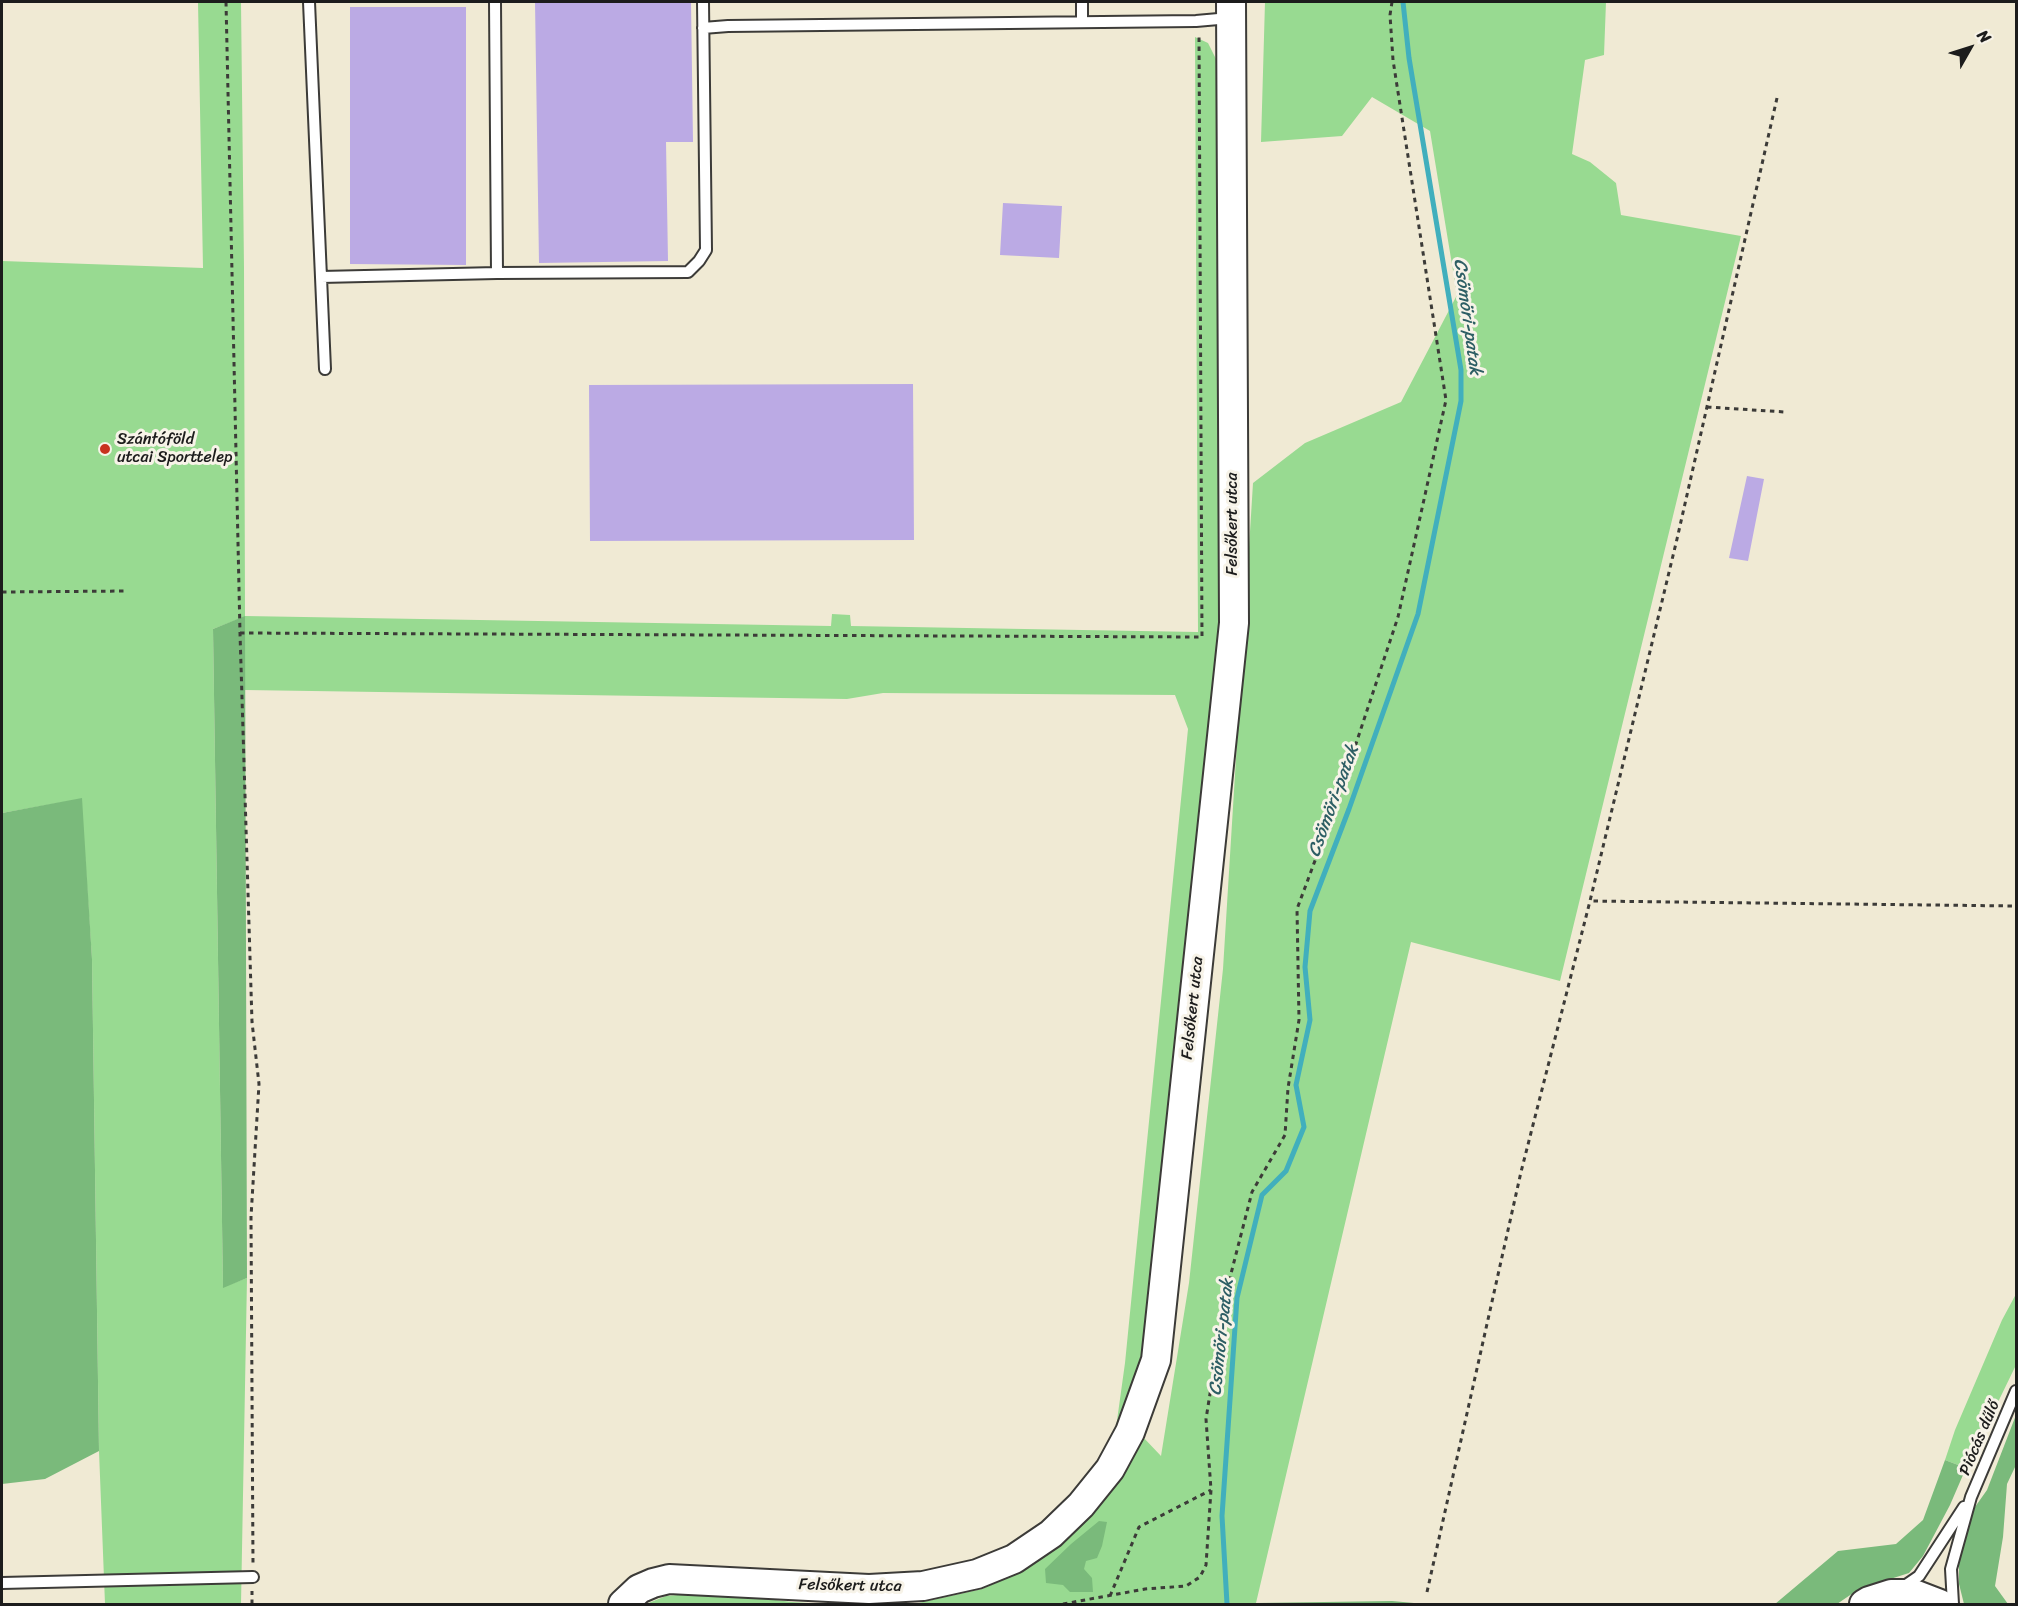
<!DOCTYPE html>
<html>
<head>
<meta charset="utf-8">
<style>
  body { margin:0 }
  #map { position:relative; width:2018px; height:1606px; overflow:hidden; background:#f0ead4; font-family:Sriracha,sans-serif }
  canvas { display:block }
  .frame { position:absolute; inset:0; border:3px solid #1c1c1c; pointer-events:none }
  .north { position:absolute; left:1940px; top:18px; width:60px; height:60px; -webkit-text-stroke:4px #f7f3e8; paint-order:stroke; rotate:51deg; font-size:16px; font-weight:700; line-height:24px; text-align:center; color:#1c1c1c }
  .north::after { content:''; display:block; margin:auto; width:21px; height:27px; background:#1c1c1c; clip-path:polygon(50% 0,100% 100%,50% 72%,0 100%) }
</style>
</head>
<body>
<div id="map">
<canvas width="2018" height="1606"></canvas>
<div class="frame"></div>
<div class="north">N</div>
</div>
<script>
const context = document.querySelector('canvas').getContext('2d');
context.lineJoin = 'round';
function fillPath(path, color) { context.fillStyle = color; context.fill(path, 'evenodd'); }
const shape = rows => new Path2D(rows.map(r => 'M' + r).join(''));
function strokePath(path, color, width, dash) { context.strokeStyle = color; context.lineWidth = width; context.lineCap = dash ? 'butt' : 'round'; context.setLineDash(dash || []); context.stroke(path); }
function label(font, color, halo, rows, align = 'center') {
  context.font = font + ' Sriracha,sans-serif'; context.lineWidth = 6; context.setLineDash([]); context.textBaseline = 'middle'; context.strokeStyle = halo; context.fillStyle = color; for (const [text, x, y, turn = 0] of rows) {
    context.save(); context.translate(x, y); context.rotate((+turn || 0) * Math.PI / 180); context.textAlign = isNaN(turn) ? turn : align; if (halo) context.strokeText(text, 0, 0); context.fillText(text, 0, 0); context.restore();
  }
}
fillPath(shape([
  [198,2,241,2,244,268,245,616,831,626,832,614,850,615,851,626,1198,632,1195,37,1208,43,1216,59,1217,289,1224,364,1221,630,1141,1361,1115,1435,1125,1363,1188,729,1175,695,883,693,847,699,245,690,244,617,213,629,223,1287,247,1278,241,1604,105,1604,99,1451,92,959,81,799,2,813,2,261,203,268],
  [1265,2,1606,2,1604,55,1585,60,1572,154,1590,162,1616,183,1621,215,1741,236,1560,981,1411,942,1256,1603,914,1604,982,1589,1021,1572,1047,1555,1090,1517,1117,1484,1142,1436,1161,1456,1189,1283,1223,969,1253,483,1305,443,1401,402,1457,295,1430,131,1372,97,1342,136,1261,142],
  [2016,1294,2016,1365,1966,1468,1945,1460,1955,1430,2002,1320],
  [711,1592,792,1602,824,1604,646,1604,666,1596]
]), '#98da91');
fillPath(shape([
  [245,616,247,1278,223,1288,213,629],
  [82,798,92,959,99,1451,45,1479,2,1484,2,813],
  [2016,1415,2016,1465,2007,1484,2003,1537,1995,1586,2008,1604,1964,1604,1959,1584,1959,1547,1970,1514,1987,1490],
  [1945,1460,1966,1468,1950,1505,1923,1556,1909,1573,1859,1589,1837,1604,1775,1604,1838,1551,1896,1544,1923,1520],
  [1099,1521,1107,1522,1102,1546,1097,1558,1086,1561,1084,1569,1092,1578,1093,1592,1070,1592,1063,1585,1046,1583,1045,1569,1071,1544],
  [1392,1601,1425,1604,1250,1604,1256,1603]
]), '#7aba7b');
strokePath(shape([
  [1227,1604,1222,1516,1237,1298,1262,1195,1286,1171,1304,1127,1296,1085,1310,1020,1305,967,1310,911,1349,809,1418,614,1461,401,1461,370,1409,58,1403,2]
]), '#41afbd', 5);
fillPath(shape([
  [535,2,691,2,693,142,666,142,668,261,539,263],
  [350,7,466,7,466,265,350,264],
  [1003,203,1062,206,1059,258,1000,255],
  [913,384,914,540,590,541,589,385],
  [1747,476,1764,479,1748,561,1729,558]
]), '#bbaae4');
const lane = shape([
  [309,2,325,369],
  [495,2,497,273,688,272,699,261,706,250,703,2],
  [1082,2,1082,21],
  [703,28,728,26,1196,21,1230,18],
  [321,277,497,273],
  [2,1583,253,1577],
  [1903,1587,1919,1576,1964,1507],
  [1953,1604,1951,1569,1971,1497,2016,1391]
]);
const secondary = shape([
  [623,1604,639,1589,653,1583,669,1579,869,1589,923,1586,977,1574,1014,1559,1051,1534,1081,1505,1110,1469,1130,1432,1156,1360,1234,623,1231,2],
  [1864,1604,1869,1601,1891,1594,1914,1594,1940,1604]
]);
strokePath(lane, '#3c3b38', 14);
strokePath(secondary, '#3c3b38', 32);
strokePath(shape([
  [226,2,240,633,252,1022,259,1084,251,1217,253,1564],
  [1777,98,1677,539,1590,901,2016,906],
  [1707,407,1785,412],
  [2,592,128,591],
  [240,633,1202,637,1199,34],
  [1427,1592,1521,1172,1590,901],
  [1110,1596,1139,1527,1211,1490],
  [252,1604,252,1591],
  [1063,1604,1145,1589,1186,1586,1200,1577,1206,1565,1211,1490,1206,1419,1226,1293,1252,1192,1285,1135,1288,1088,1299,1020,1297,909,1335,807,1398,617,1446,400,1393,60,1390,15,1392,2]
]), '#3c3b38', 3, [4.5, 4.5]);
strokePath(lane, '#fff', 10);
strokePath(secondary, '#fff', 28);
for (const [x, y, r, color] of [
  [105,449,6,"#c8321e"]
]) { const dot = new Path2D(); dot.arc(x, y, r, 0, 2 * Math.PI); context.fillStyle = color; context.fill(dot); strokePath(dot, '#f7f3e8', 2); }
label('16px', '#1c1c1c', '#f7f3e8', [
  ["Szántóföld",117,440],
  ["utcai Sporttelep",117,458]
], 'left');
label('16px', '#1c1c1c', '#f7f3e8', [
  ["Felsőkert utca",1233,524,-90],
  ["Felsőkert utca",1193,1008,-84],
  ["Piócás dűlő",1980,1438,-67],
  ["Felsőkert utca",850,1586,1]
]);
label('italic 18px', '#2d5e64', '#f7f3e8', [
  ["Csömöri-patak",1467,317,82],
  ["Csömöri-patak",1334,801,-70],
  ["Csömöri-patak",1222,1337,-84]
]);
</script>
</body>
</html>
